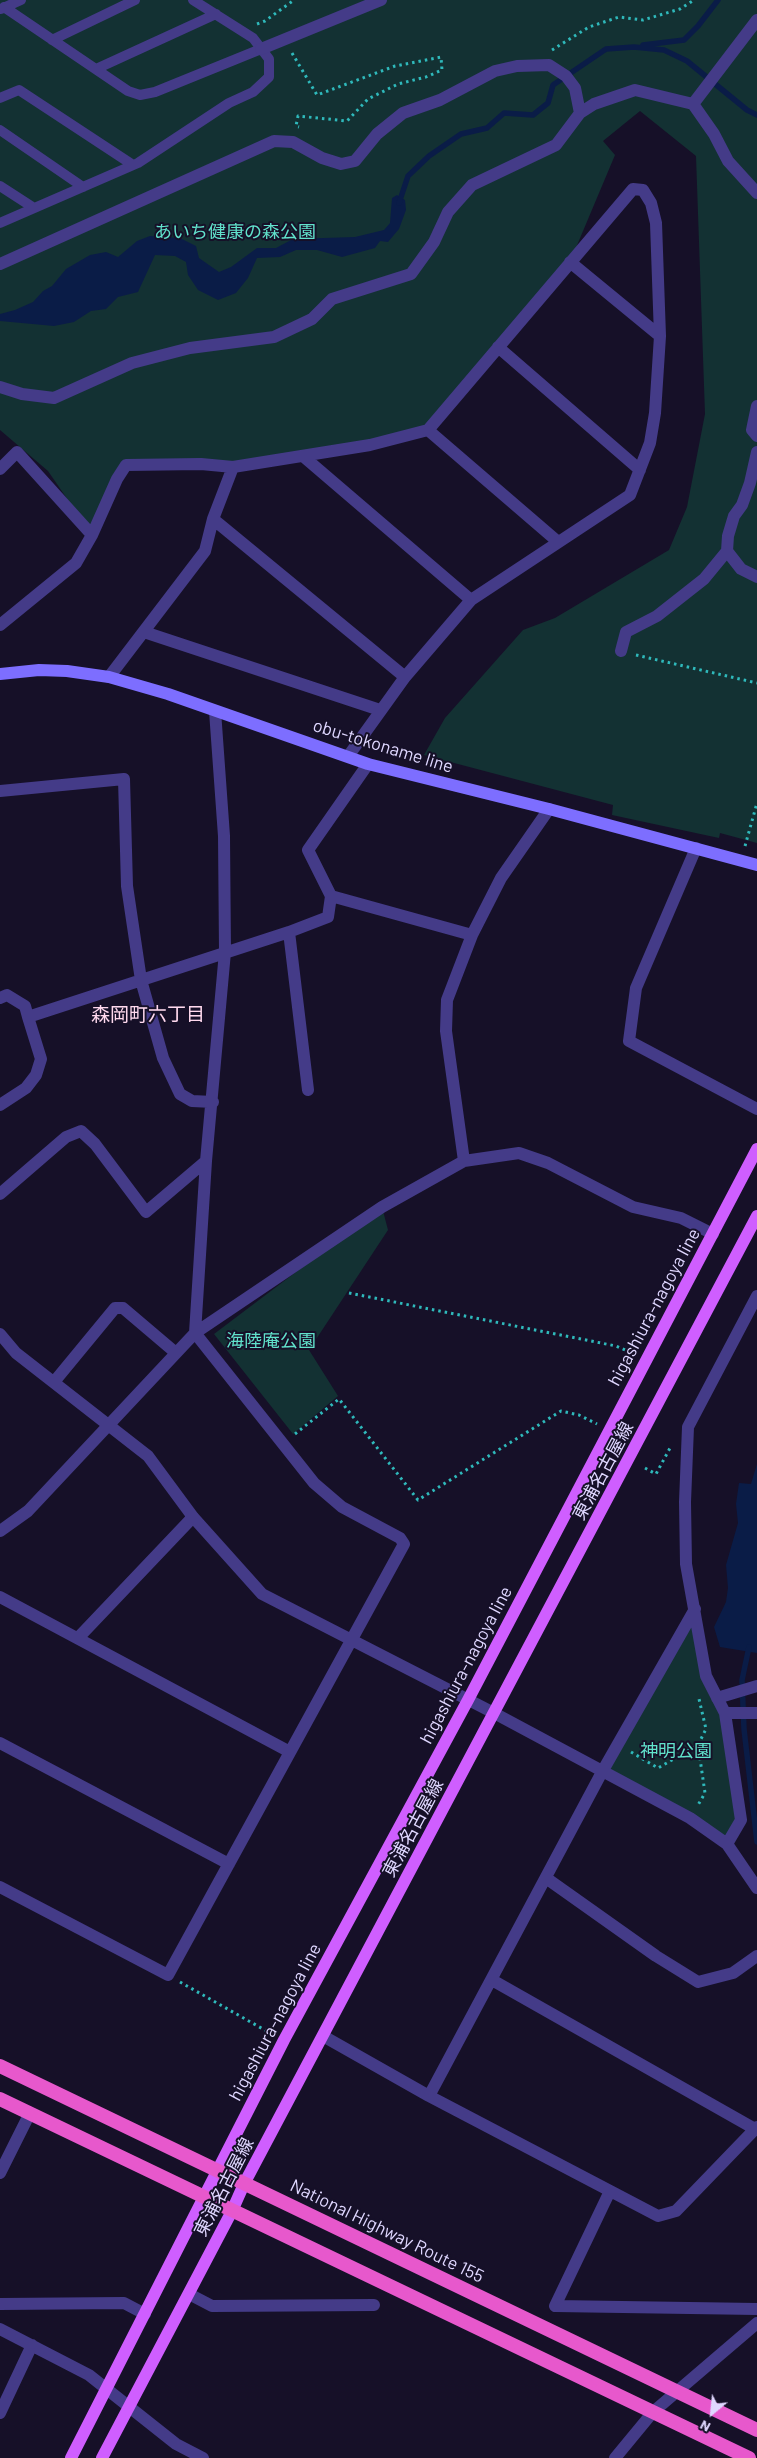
<!DOCTYPE html>
<html>
<head>
<meta charset="utf-8">
<style>
  body { margin:0 }
  #map { position:relative; width:757px; height:2458px; overflow:hidden; background:#161028; font-family:Barlow,sans-serif }
  canvas { display:block }
  .north { position:absolute; left:687px; top:2388px; width:50px; height:50px; -webkit-text-stroke:4px #161028; paint-order:stroke; rotate:208deg; font-size:14px; font-weight:700; line-height:20px; text-align:center; color:#dfd7ff }
  .north::after { content:''; display:block; margin:auto; width:18px; height:22px; background:#dfd7ff; clip-path:polygon(50% 0,100% 100%,50% 72%,0 100%) }
</style>
</head>
<body>
<div id="map">
<canvas width="757" height="2458"></canvas>
<div class="north">N</div>
</div>
<script>
const context = document.querySelector('canvas').getContext('2d');
context.lineJoin = 'round';
function fillPath(path, color) { context.fillStyle = color; context.fill(path, 'evenodd'); }
const shape = rows => new Path2D(rows.map(r => 'M' + r).join(''));
function strokePath(path, color, width, dash) { context.strokeStyle = color; context.lineWidth = width; context.lineCap = dash ? 'butt' : 'round'; context.setLineDash(dash || []); context.stroke(path); }
function label(font, color, halo, rows, align = 'center') {
  context.font = font + ' Barlow,"Noto Sans JP",sans-serif'; context.lineWidth = 4; context.setLineDash([]); context.textBaseline = 'middle'; context.strokeStyle = halo; context.fillStyle = color; for (const [text, x, y, turn = 0] of rows) {
    context.save(); context.translate(x, y); context.rotate((+turn || 0) * Math.PI / 180); context.textAlign = isNaN(turn) ? turn : align; if (halo) context.strokeText(text, 0, 0); context.fillText(text, 0, 0); context.restore();
  }
}
fillPath(shape([
  [0,0,757,0,757,843,720,833,719,838,612,815,613,805,424,755,445,718,523,630,555,618,669,550,687,507,705,414,696,156,640,111,603,141,615,155,570,262,428,430,233,467,126,465,92,535,48,471,0,430],
  [382,1207,388,1230,309,1350,338,1396,293,1434,214,1334],
  [695,1609,717,1698,741,1820,727,1844,602,1772]
]), '#133133');
fillPath(shape([
  [397,195,405,200,406,210,399,229,388,242,380,241,375,248,342,257,317,250,296,250,280,257,257,258,248,278,236,293,218,300,198,290,188,275,186,262,175,256,155,255,138,292,118,297,106,309,91,311,74,322,54,326,0,321,0,314,15,310,33,302,43,291,52,286,66,269,90,255,106,252,118,257,137,241,150,236,180,238,196,246,199,258,219,272,231,267,257,248,276,248,293,239,355,237,384,230,390,223,392,198],
  [757,1464,757,1653,720,1647,714,1627,726,1602,728,1588,726,1565,738,1523,736,1504,739,1483,751,1484]
]), '#0a1c47');
strokePath(shape([
  [643,45,684,40,698,26,718,0],
  [399,203,408,176,429,156,461,134,487,128,504,113,533,115,548,103,553,85,606,49,634,47,664,50,687,61,747,110,757,115],
  [749,1647,742,1680,744,1729,757,1842]
]), '#0a1c47', 5.5);
strokePath(shape([
  [257,24,265,21,294,0],
  [552,50,589,27,619,17,643,20,680,9,694,0],
  [292,53,317,95,395,66,441,57,442,70,426,77,398,84,368,99,347,121,298,116,296,126,299,127],
  [636,655,757,683],
  [745,846,757,803],
  [349,1293,616,1346,634,1354],
  [295,1434,339,1399,418,1500,561,1411,579,1415,597,1424],
  [645,1468,656,1474,670,1448],
  [698,1745,705,1793,698,1805],
  [631,1752,658,1768,698,1745,706,1729,699,1699],
  [180,1982,270,2033]
]), '#2fb9bb', 3, [2.5, 4]);
strokePath(shape([
  [4,7,128,91,140,95,155,92,261,49],
  [1,9,21,0],
  [52,40,135,0],
  [96,69,216,14],
  [0,98,19,90,133,165],
  [0,130,83,187],
  [0,186,34,208],
  [0,223,138,163,229,103,253,92,269,77,269,59,253,38,193,0]
]), '#443b88', 10);
strokePath(shape([
  [261,49,381,0],
  [693,104,757,20],
  [580,113,594,104,635,90,693,104,714,134,728,161,757,193],
  [0,264,274,141,293,142,322,158,341,164,355,161,377,134,403,113,440,100,495,71,517,66,549,65,566,76,575,88,580,113,556,145,472,185,448,212,434,242,411,274,332,299,312,319,274,337,190,348,132,363,54,398,22,394,0,387],
  [757,406,752,430,757,436],
  [757,452,750,483,742,505,734,516,728,536,727,551,741,569,757,577],
  [621,651,626,632,657,616,704,579,727,551]
]), '#443b88', 12);
strokePath(shape([
  [570,262,660,336],
  [498,347,640,470],
  [428,430,557,541],
  [304,457,471,600],
  [0,469,17,452,92,535],
  [213,519,405,677],
  [0,625,76,563,92,535,117,479,126,465,201,464,233,467,370,445,428,430,633,189,643,190,651,203,656,223,660,336,655,413,650,443,630,495,471,600,405,677,349,755],
  [144,632,380,710],
  [109,677,205,551,213,519,233,467],
  [368,764,308,850,331,896,472,935],
  [0,791,124,779,127,886,141,980,163,1058,180,1094,192,1101,213,1102],
  [696,848,636,988,629,1041,757,1109],
  [289,932,308,1090],
  [0,998,7,995,25,1006,28,1017,289,932,328,917,331,896],
  [0,1105,26,1088,36,1075,41,1059,28,1017],
  [464,1161,446,1031,447,1000,472,935,501,878,549,809],
  [0,1194,66,1137,81,1131,95,1144,146,1212,206,1161],
  [0,1334,16,1353,148,1456,193,1517,262,1594,494,1713,690,1818,727,1844,757,1888],
  [54,1382,115,1308,123,1308,176,1353],
  [0,1531,28,1511,195,1333,382,1207,464,1161,519,1153,548,1163,633,1207,681,1218,713,1234],
  [0,1597,290,1752],
  [78,1638,193,1517],
  [717,1698,757,1686],
  [725,1713,757,1713],
  [0,1743,229,1864],
  [727,1844,741,1820,725,1713,706,1676,686,1564,685,1502,688,1427,757,1296],
  [546,1878,656,1956,698,1982,733,1973,757,1956],
  [0,1887,168,1975,404,1544,400,1538,342,1507,314,1483,195,1333,206,1161,225,952,224,836,215,711],
  [492,1980,755,2129],
  [323,2036,429,2096,658,2216,676,2211,757,2127],
  [429,2096,602,1772,695,1609],
  [0,2173,30,2113],
  [610,2191,555,2306,757,2309],
  [0,2329,89,2375,176,2444,203,2458],
  [0,2413,32,2345]
]), '#443b88', 12);
strokePath(shape([
  [189,2294,212,2306,374,2305],
  [0,2304,124,2303,145,2314],
  [615,2458,653,2412,757,2323]
]), '#443b88', 12);
strokePath(shape([
  [0,674,39,670,67,671,109,677,168,694,368,764,549,809,757,865]
]), '#7d6eff', 12);
strokePath(shape([
  [71,2458,284,2040,468,1700,757,1149],
  [102,2458,232,2211,244,2184,757,1216]
]), '#cf5eff', 12);
strokePath(shape([
  [0,2066,757,2430],
  [0,2099,749,2458]
]), '#e758cc', 14);
label('18px', '#61e1cb', '#161028', [
  ["あいち健康の森公園",235,232],
  ["海陸庵公園",271,1341],
  ["神明公園",676,1751]
]);
label('18px', '#dfd7ff', '#161028', [
  ["obu-tokoname line",383,746,17],
  ["higashiura-nagoya line",654,1307,-62],
  ["東浦名古屋線",603,1471,-62],
  ["higashiura-nagoya line",466,1665,-62],
  ["東浦名古屋線",413,1828,-62],
  ["higashiura-nagoya line",275,2022,-62],
  ["東浦名古屋線",224,2187,-63],
  ["National Highway Route 155",387,2231,26]
]);
label('19px', '#ffd9ee', '#161028', [
  ["森岡町六丁目",148,1015]
]);
</script>
</body>
</html>
